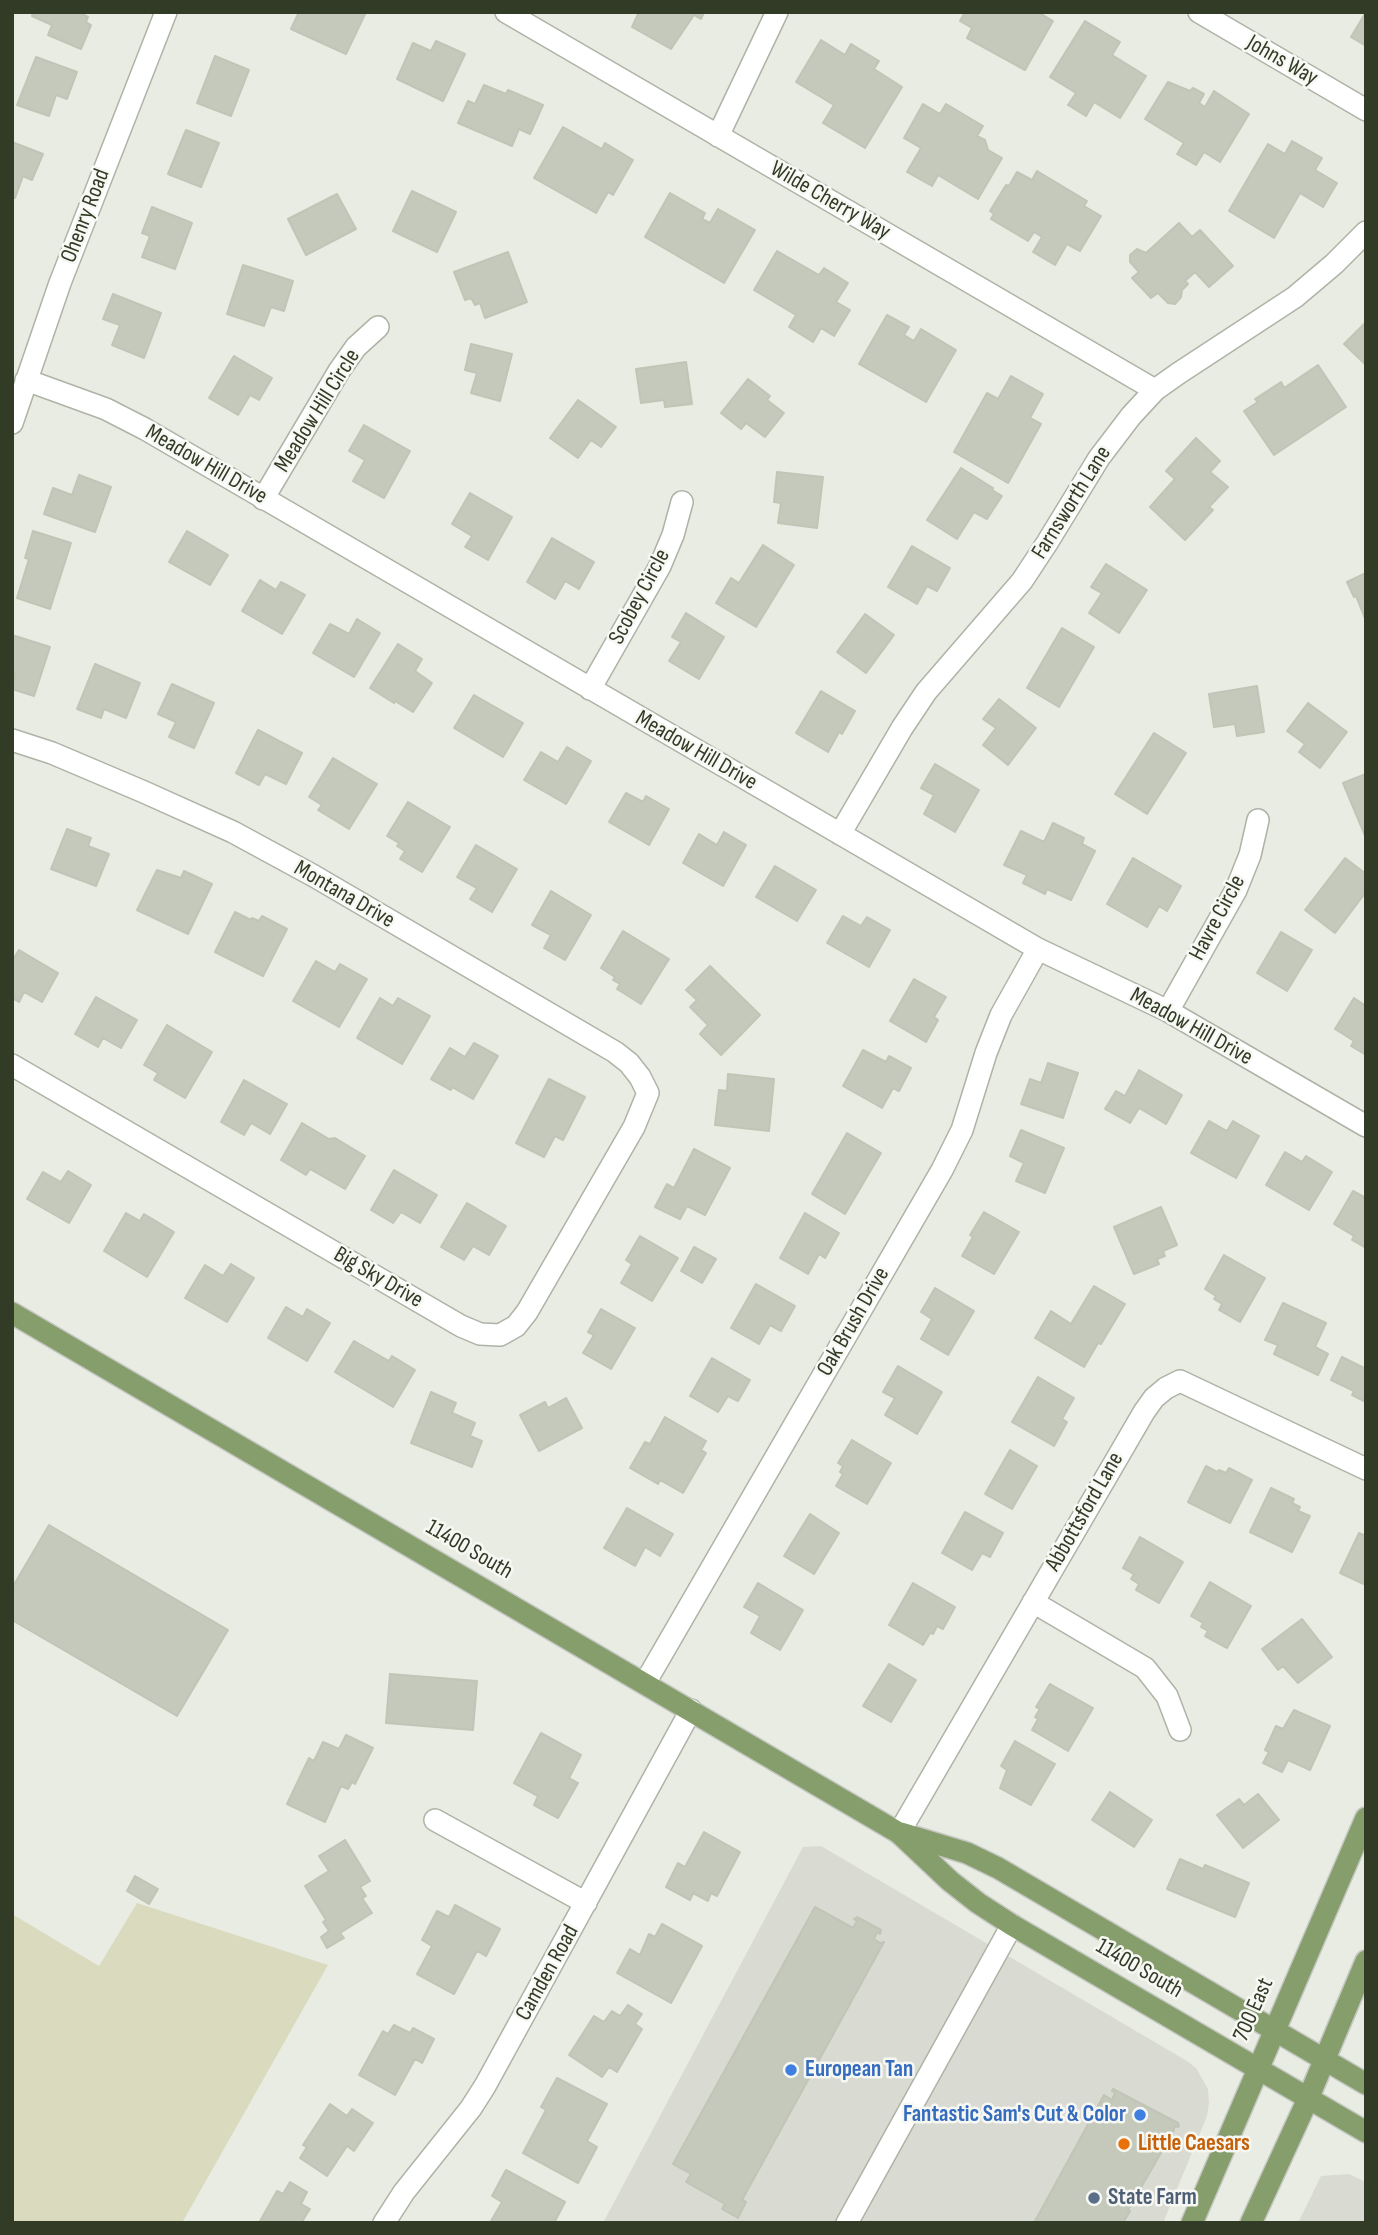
<!DOCTYPE html>
<html>
<head>
<meta charset="utf-8">
<style>
  body { margin:0 }
  #map { position:relative; width:1378px; height:2235px; overflow:hidden; background:#e9ece3; font-family:"Sofia Sans Condensed",sans-serif }
  canvas { display:block }
  .frame { position:absolute; inset:0; border:14px solid #313b25; pointer-events:none }
</style>
</head>
<body>
<div id="map">
<canvas width="1378" height="2235"></canvas>
<div class="frame"></div>
</div>
<script>
const context = document.querySelector('canvas').getContext('2d');
context.lineJoin = 'round';
function fillPath(path, color) { context.fillStyle = color; context.fill(path, 'evenodd'); }
const shape = rows => new Path2D(rows.map(r => 'M' + r).join(''));
function strokePath(path, color, width, dash) { context.strokeStyle = color; context.lineWidth = width; context.lineCap = dash ? 'butt' : 'round'; context.setLineDash(dash || []); context.stroke(path); }
function label(font, color, halo, rows, align = 'center') {
  context.font = font + ' "Sofia Sans Condensed",sans-serif'; context.lineWidth = 5; context.setLineDash([]); context.textBaseline = 'middle'; context.strokeStyle = halo; context.fillStyle = color; for (const [text, x, y, turn = 0] of rows) {
    context.save(); context.translate(x, y); context.rotate((+turn || 0) * Math.PI / 180); context.textAlign = isNaN(turn) ? turn : align; if (halo) context.strokeText(text, 0, 0); context.fillText(text, 0, 0); context.restore();
  }
}
fillPath(shape([
  [821,1846,1187,2061,1196,2068,1208,2089,1209,2103,1207,2116,1163,2223,603,2223,803,1847],
  [1349,2174,1366,2182,1366,2223,1298,2223,1321,2176]
]), '#d9dbd2');
fillPath(shape([
  [137,1903,328,1965,182,2223,12,2223,12,1914,99,1966]
]), '#dadabf');
const building = shape([
  [33,12,83,12,82,14,88,17,86,22,91,25,81,49,48,35,52,25,32,16,33,12],
  [299,12,366,12,346,54,291,29,299,12],
  [639,12,704,12,701,19,694,15,671,49,632,27,639,12],
  [965,12,1038,12,1053,21,1025,70,967,38,972,28,960,21,965,12],
  [1366,12,1366,46,1351,37,1366,12],
  [1085,21,1120,42,1112,55,1146,76,1120,118,1094,102,1086,116,1068,105,1076,93,1050,77,1085,21],
  [821,40,845,55,851,44,879,61,874,69,902,87,865,148,823,123,834,105,796,82,821,40],
  [436,41,465,54,443,101,397,79,413,43,431,51,436,41],
  [215,56,249,70,231,116,197,103,215,56],
  [36,57,77,72,67,99,56,95,49,116,17,105,36,57],
  [1168,82,1190,91,1193,88,1204,94,1199,103,1205,107,1214,91,1249,114,1220,162,1204,152,1196,165,1177,154,1184,143,1145,119,1168,82],
  [484,85,506,94,508,90,543,105,530,134,519,129,512,146,458,123,468,101,475,104,484,85],
  [923,104,940,114,946,104,983,126,977,136,985,140,988,150,1002,158,978,199,938,175,932,186,907,172,921,148,904,138,923,104],
  [563,127,602,149,605,143,633,160,613,195,608,192,596,213,534,178,563,127],
  [186,130,219,143,201,187,168,174,186,130],
  [1292,141,1322,158,1315,170,1337,183,1323,207,1300,193,1274,238,1229,211,1268,144,1285,154,1292,141],
  [12,142,43,154,32,180,23,176,15,198,12,197,12,142],
  [1037,171,1087,201,1084,206,1101,216,1080,251,1067,244,1055,265,1033,252,1042,237,1034,232,1028,241,991,219,994,214,990,211,1006,185,1009,186,1017,172,1032,180,1037,171],
  [412,191,456,212,437,252,393,231,412,191],
  [670,193,705,213,702,219,710,223,718,209,755,230,724,283,645,237,670,193],
  [337,194,356,229,306,255,288,219,337,194],
  [152,207,192,223,175,269,142,257,150,236,142,233,152,207],
  [1179,223,1192,237,1200,230,1233,266,1209,287,1195,272,1185,281,1188,284,1182,290,1181,297,1175,304,1168,303,1158,293,1151,298,1132,278,1139,272,1130,262,1130,255,1137,249,1146,253,1179,223],
  [777,251,819,275,824,268,848,283,836,302,850,310,834,336,821,328,813,342,789,327,796,315,754,290,777,251],
  [508,252,527,302,485,318,480,303,475,305,471,298,465,300,454,272,508,252],
  [243,265,293,281,284,311,271,307,264,326,227,314,243,265],
  [113,294,161,313,144,358,112,345,120,325,103,319,113,294],
  [887,315,909,327,904,335,914,341,921,329,956,350,926,402,859,364,887,315],
  [1366,322,1366,365,1344,344,1366,322],
  [471,344,512,354,500,401,471,393,477,373,465,370,471,344],
  [234,356,272,378,259,400,250,395,238,415,209,398,234,356],
  [686,362,692,404,665,407,664,400,641,403,636,369,686,362],
  [1318,365,1346,407,1274,455,1244,411,1258,402,1255,399,1281,382,1284,388,1318,365],
  [1011,376,1043,394,1030,418,1041,424,1008,483,954,452,987,393,998,399,1011,376],
  [748,379,770,396,767,400,784,413,765,437,746,423,741,429,721,413,748,379],
  [578,400,616,427,601,447,591,440,578,458,550,438,578,400],
  [364,425,410,451,384,498,353,481,365,460,349,451,364,425],
  [1196,438,1220,461,1210,472,1228,487,1209,507,1213,510,1185,540,1150,507,1175,479,1166,471,1196,438],
  [961,468,993,488,992,490,1002,496,987,519,974,512,957,539,927,520,961,468],
  [777,472,823,477,817,528,778,523,781,503,774,502,777,472],
  [79,475,111,487,95,532,44,514,53,488,72,495,79,475],
  [470,493,512,517,488,560,465,547,472,536,452,524,470,493],
  [33,531,71,543,50,609,17,598,29,559,25,558,33,531],
  [187,531,228,555,210,585,169,562,187,531],
  [552,538,594,562,579,589,565,581,555,599,527,582,552,538],
  [763,545,794,565,756,627,716,603,731,578,739,583,763,545],
  [912,546,950,568,937,591,927,586,917,604,888,587,912,546],
  [1106,564,1147,590,1119,633,1089,613,1102,593,1091,587,1106,564],
  [1366,573,1366,621,1356,596,1354,597,1347,582,1366,573],
  [260,580,276,590,281,582,305,595,282,634,242,611,260,580],
  [686,613,724,637,699,679,669,661,681,642,672,637,686,613],
  [865,614,894,635,866,673,837,652,865,614],
  [357,619,380,633,354,677,313,653,330,624,349,634,357,619],
  [1062,628,1094,647,1059,707,1027,688,1062,628],
  [12,635,50,647,34,696,12,689,15,673,12,672,12,635],
  [398,644,422,659,415,671,432,683,413,712,395,701,394,703,370,688,398,644],
  [95,664,140,683,126,718,104,709,101,718,77,709,95,664],
  [172,684,214,703,194,748,169,737,176,722,158,714,172,684],
  [1257,686,1264,732,1237,736,1235,724,1214,727,1209,694,1257,686],
  [821,691,855,711,842,734,839,732,828,752,796,733,821,691],
  [474,695,523,723,503,757,454,728,474,695],
  [999,699,1036,728,1008,765,983,745,996,728,983,719,999,699],
  [1308,703,1347,732,1320,768,1299,752,1305,744,1287,731,1308,703],
  [258,730,302,753,286,784,265,774,259,785,236,773,258,730],
  [1154,733,1186,753,1147,814,1115,794,1154,733],
  [567,747,591,761,566,804,524,780,541,752,558,762,567,747],
  [333,758,377,784,349,829,318,810,322,805,309,797,333,758],
  [935,764,979,790,955,832,924,814,934,795,921,788,935,764],
  [1366,774,1366,838,1343,783,1366,774],
  [626,793,643,802,646,796,669,809,649,845,609,822,626,793],
  [408,802,450,827,422,872,400,859,405,851,397,846,399,843,387,836,408,802],
  [1053,823,1084,838,1082,844,1095,851,1071,900,1047,889,1045,894,1023,883,1027,875,1004,865,1021,831,1044,842,1053,823],
  [67,829,91,838,88,846,109,854,96,886,51,869,67,829],
  [724,832,746,845,723,886,683,863,699,834,717,845,724,832],
  [476,845,517,869,492,912,470,899,477,888,457,877,476,845],
  [1133,858,1181,886,1167,911,1159,906,1147,927,1107,904,1133,858],
  [1345,858,1366,874,1366,892,1335,933,1305,910,1345,858],
  [775,866,816,890,797,921,756,897,775,866],
  [157,870,181,878,184,871,212,884,188,934,137,910,157,870],
  [551,891,591,915,565,960,544,948,551,935,532,925,551,891],
  [235,912,251,920,252,918,259,921,262,916,287,929,263,976,215,952,235,912],
  [843,916,861,926,867,917,890,930,869,967,827,943,843,916],
  [623,931,669,959,641,1004,617,989,620,984,613,980,615,977,601,968,623,931],
  [1281,932,1312,950,1287,991,1257,973,1281,932],
  [19,950,58,973,42,1002,24,992,19,1002,12,998,12,961,19,950],
  [316,961,335,972,340,964,367,979,339,1027,293,1001,316,961],
  [710,966,760,1015,721,1055,700,1034,708,1025,690,1007,697,1000,686,990,710,966],
  [914,979,946,997,934,1017,938,1020,926,1042,890,1021,914,979],
  [96,997,137,1020,121,1048,103,1038,98,1047,75,1034,96,997],
  [380,998,393,1006,398,998,430,1016,402,1064,357,1038,380,998],
  [1354,998,1366,1006,1366,1055,1351,1046,1354,1041,1335,1029,1354,998],
  [167,1025,212,1052,185,1098,154,1080,158,1073,144,1065,167,1025],
  [474,1043,498,1056,473,1099,452,1087,451,1090,431,1079,450,1048,465,1057,474,1043],
  [863,1050,886,1062,889,1056,911,1068,899,1091,893,1088,882,1108,843,1086,863,1050],
  [1048,1063,1078,1073,1063,1118,1021,1104,1030,1079,1041,1083,1048,1063],
  [1139,1070,1182,1095,1166,1124,1139,1108,1130,1123,1105,1109,1116,1091,1125,1096,1139,1070],
  [728,1074,774,1079,769,1131,715,1125,719,1090,727,1091,728,1074],
  [549,1079,585,1097,563,1140,555,1136,544,1157,516,1143,549,1079],
  [244,1080,287,1104,270,1134,251,1123,244,1135,221,1122,244,1080],
  [1209,1121,1227,1131,1233,1121,1259,1136,1236,1178,1191,1153,1209,1121],
  [302,1123,329,1139,335,1138,365,1156,345,1189,310,1169,306,1175,281,1160,302,1123],
  [1021,1130,1064,1148,1045,1193,1016,1181,1024,1163,1010,1156,1021,1130],
  [847,1133,881,1153,845,1214,812,1194,847,1133],
  [694,1149,730,1168,705,1215,687,1206,680,1219,655,1207,667,1184,674,1188,694,1149],
  [1285,1152,1302,1162,1306,1156,1332,1172,1309,1210,1266,1185,1285,1152],
  [394,1170,437,1195,420,1223,401,1212,393,1223,371,1210,394,1170],
  [68,1171,91,1185,69,1223,27,1199,43,1172,61,1182,68,1171],
  [1353,1191,1366,1198,1366,1248,1352,1240,1354,1236,1334,1224,1353,1191],
  [467,1203,506,1226,489,1255,473,1246,464,1260,441,1247,467,1203],
  [1161,1207,1177,1245,1163,1251,1165,1256,1157,1259,1159,1264,1134,1274,1114,1227,1161,1207],
  [984,1212,1019,1232,994,1274,962,1256,973,1237,970,1235,984,1212],
  [126,1213,140,1221,144,1214,174,1232,147,1277,104,1251,126,1213],
  [805,1213,839,1233,825,1258,819,1254,808,1274,780,1258,805,1213],
  [640,1236,678,1258,652,1301,621,1283,632,1264,626,1260,640,1236],
  [694,1247,716,1259,702,1283,681,1271,694,1247],
  [1224,1255,1265,1278,1240,1322,1219,1310,1222,1304,1214,1299,1216,1296,1205,1289,1224,1255],
  [231,1264,254,1278,227,1322,185,1298,205,1265,223,1276,231,1264],
  [756,1284,795,1306,781,1331,770,1325,759,1344,731,1328,756,1284],
  [1094,1286,1125,1304,1101,1344,1098,1343,1084,1367,1035,1338,1051,1311,1071,1324,1094,1286],
  [935,1288,974,1311,948,1355,921,1339,932,1319,921,1312,935,1288],
  [1283,1303,1326,1323,1315,1347,1328,1354,1318,1375,1274,1354,1278,1345,1265,1340,1283,1303],
  [286,1307,303,1317,307,1309,330,1323,307,1361,268,1338,286,1307],
  [601,1309,635,1328,611,1369,583,1353,594,1335,588,1332,601,1309],
  [354,1341,389,1361,392,1356,415,1370,393,1407,335,1372,354,1341],
  [1342,1357,1366,1369,1366,1402,1352,1395,1354,1391,1331,1380,1342,1357],
  [712,1358,750,1380,738,1401,728,1396,718,1412,690,1396,712,1358],
  [898,1366,942,1392,917,1434,885,1415,895,1398,883,1392,898,1366],
  [1038,1377,1074,1398,1062,1419,1067,1422,1054,1446,1012,1422,1038,1377],
  [431,1392,456,1403,452,1413,475,1423,470,1436,482,1441,472,1467,411,1443,431,1392],
  [566,1398,582,1428,539,1451,520,1415,545,1402,548,1408,566,1398],
  [665,1417,706,1441,701,1450,706,1453,683,1493,660,1480,658,1484,630,1468,645,1442,650,1444,665,1417],
  [852,1440,891,1463,867,1504,836,1486,843,1474,840,1472,843,1466,838,1463,852,1440],
  [1010,1450,1037,1466,1012,1509,985,1494,1010,1450],
  [1206,1466,1217,1472,1219,1470,1226,1473,1229,1468,1252,1480,1230,1523,1188,1502,1206,1466],
  [1271,1488,1294,1499,1292,1503,1300,1507,1298,1511,1310,1516,1292,1552,1250,1532,1271,1488],
  [627,1508,673,1534,660,1556,645,1547,635,1566,604,1548,627,1508],
  [965,1512,1003,1533,990,1557,982,1553,972,1570,942,1553,965,1512],
  [810,1514,839,1533,814,1574,784,1556,810,1514],
  [49,1525,228,1630,177,1716,12,1620,12,1588,49,1525],
  [1359,1533,1366,1536,1366,1585,1340,1573,1359,1533],
  [1140,1537,1183,1562,1159,1603,1136,1590,1139,1584,1131,1579,1134,1574,1123,1568,1140,1537],
  [1210,1582,1251,1606,1227,1648,1205,1636,1208,1631,1201,1627,1203,1623,1191,1616,1210,1582],
  [758,1583,803,1610,780,1650,751,1633,760,1616,744,1607,758,1583],
  [913,1583,955,1607,943,1629,937,1626,933,1634,930,1633,923,1645,889,1625,913,1583],
  [1302,1619,1332,1657,1298,1683,1283,1666,1278,1670,1262,1649,1302,1619],
  [889,1664,916,1680,891,1722,863,1706,889,1664],
  [390,1674,477,1681,473,1730,386,1723,390,1674],
  [1050,1684,1093,1708,1068,1751,1032,1730,1038,1719,1035,1717,1040,1709,1036,1707,1050,1684],
  [1294,1710,1330,1726,1310,1770,1288,1760,1282,1772,1263,1763,1269,1752,1265,1750,1276,1726,1283,1729,1294,1710],
  [541,1733,581,1755,569,1778,578,1783,558,1818,534,1805,538,1796,514,1783,541,1733],
  [346,1735,373,1748,355,1784,352,1782,348,1789,341,1786,325,1822,287,1804,309,1758,314,1761,323,1742,339,1749,346,1735],
  [1015,1741,1055,1764,1031,1805,1000,1788,1007,1770,1001,1766,1015,1741],
  [1110,1792,1152,1820,1134,1847,1092,1820,1110,1792],
  [1258,1794,1279,1820,1243,1848,1217,1815,1239,1799,1244,1805,1258,1794],
  [704,1832,740,1852,717,1896,711,1893,708,1901,693,1893,690,1900,666,1887,678,1863,685,1867,704,1832],
  [345,1840,370,1881,360,1887,366,1896,362,1898,372,1913,340,1933,344,1938,327,1948,321,1937,329,1931,323,1922,326,1920,305,1886,329,1871,319,1856,345,1840],
  [1180,1859,1203,1869,1205,1865,1249,1883,1235,1917,1167,1889,1180,1859],
  [135,1876,158,1889,149,1904,127,1891,135,1876],
  [455,1905,500,1929,486,1956,477,1951,454,1994,417,1974,432,1946,422,1940,437,1911,449,1917,455,1905],
  [815,1907,853,1928,857,1921,854,1919,857,1917,881,1930,880,1934,877,1932,874,1939,880,1943,884,1942,742,2200,746,2202,738,2218,722,2209,725,2204,686,2182,691,2174,673,2164,815,1907],
  [662,1924,702,1946,671,2003,617,1973,630,1949,640,1955,649,1934,655,1937,662,1924],
  [628,2005,642,2014,635,2024,642,2029,617,2072,609,2067,602,2077,569,2055,594,2016,604,2022,612,2011,620,2016,628,2005],
  [394,2025,410,2033,413,2028,434,2039,422,2063,415,2059,395,2095,359,2075,383,2031,388,2034,394,2025],
  [557,2078,607,2104,587,2141,597,2147,578,2183,523,2153,546,2110,541,2107,557,2078],
  [1113,2089,1178,2123,1179,2126,1178,2127,1175,2126,1173,2132,1128,2210,1130,2211,1123,2223,1034,2223,1104,2095,1112,2100,1115,2093,1112,2091,1113,2089],
  [330,2104,347,2116,352,2109,373,2123,354,2151,347,2146,327,2176,300,2158,307,2147,303,2145,330,2104],
  [506,2170,565,2202,554,2223,490,2223,502,2202,492,2196,506,2170],
  [290,2182,307,2192,301,2204,310,2209,303,2220,304,2223,259,2223,277,2191,283,2194,290,2182]
]);
fillPath(building, '#c5c9bc');
strokePath(building, '#c0c5b6', 2);
const minor = shape([
  [506,12,1155,390],
  [1199,12,1366,110],
  [718,136,777,12],
  [26,380,106,409,145,429,1038,949,1168,1011,1366,1126],
  [12,423,60,283,166,12],
  [263,499,339,371,356,347,378,327],
  [590,689,660,566,673,535,682,502],
  [12,740,52,753,144,792,233,832,314,876,615,1052,629,1063,640,1077,648,1093,634,1127,527,1312,516,1326,500,1335,480,1334,461,1326,12,1065],
  [840,834,902,728,926,692,1022,581,1047,543,1099,458,1131,416,1155,390,1179,373,1295,297,1334,264,1366,232],
  [1168,1011,1236,890,1250,855,1258,820],
  [1033,1602,1145,1668,1167,1696,1180,1730],
  [645,1683,942,1170,962,1130,986,1053,1001,1015,1038,949],
  [435,1820,586,1903],
  [899,1833,1144,1412,1154,1398,1166,1388,1180,1381,1366,1469],
  [384,2223,404,2192,471,2108,485,2086,691,1710],
  [847,2223,1012,1925]
]);
const major = shape([
  [12,1313,899,1833,950,1881,978,1903,1012,1925,1366,2132],
  [901,1833,967,1853,998,1868,1366,2084],
  [1192,2223,1366,1818],
  [1251,2223,1308,2099,1366,1961]
]);
strokePath(minor, '#aeb3a6', 24);
strokePath(major, '#c5c8c2', 24);
strokePath(minor, '#fff', 21);
strokePath(major, '#869d6c', 21);
for (const [x, y, r, color] of [
  [791,2070,7,"#3f7fe0"],
  [1140,2115,7,"#3f7fe0"],
  [1124,2144,7,"#e8710a"],
  [1094,2198,7,"#5c6f8a"]
]) { const dot = new Path2D(); dot.arc(x, y, r, 0, 2 * Math.PI); context.fillStyle = color; context.fill(dot); strokePath(dot, '#f7f8f4', 2.5); }
label('23px', '#313b25', '#f7f8f4', [
  ["Johns Way",1282,61,30],
  ["Wilde Cherry Way",830,201,30],
  ["Ohenry Road",86,216,-69],
  ["Meadow Hill Circle",318,411,-58],
  ["Meadow Hill Drive",206,465,30],
  ["Farnsworth Lane",1072,503,-58],
  ["Scobey Circle",640,597,-62],
  ["Meadow Hill Drive",696,751,30],
  ["Montana Drive",344,895,30],
  ["Havre Circle",1218,918,-62],
  ["Meadow Hill Drive",1191,1027,29],
  ["Big Sky Drive",378,1278,30],
  ["Oak Brush Drive",854,1322,-60],
  ["Abbottsford Lane",1085,1512,-60],
  ["11400 South",469,1550,30],
  ["11400 South",1139,1969,30],
  ["Camden Road",548,1973,-61],
  ["700 East",1254,2010,-66]
]);
label('bold 23px', '#366cbe', '#f7f8f4', [
  ["European Tan",805,2070],
  ["Fantastic Sam's Cut & Color",1126,2115,"right"]
], 'left');
label('bold 23px', '#c56008', '#f7f8f4', [
  ["Little Caesars",1138,2144]
], 'left');
label('bold 23px', '#4e5e75', '#f7f8f4', [
  ["State Farm",1108,2198]
], 'left');
</script>
</body>
</html>
